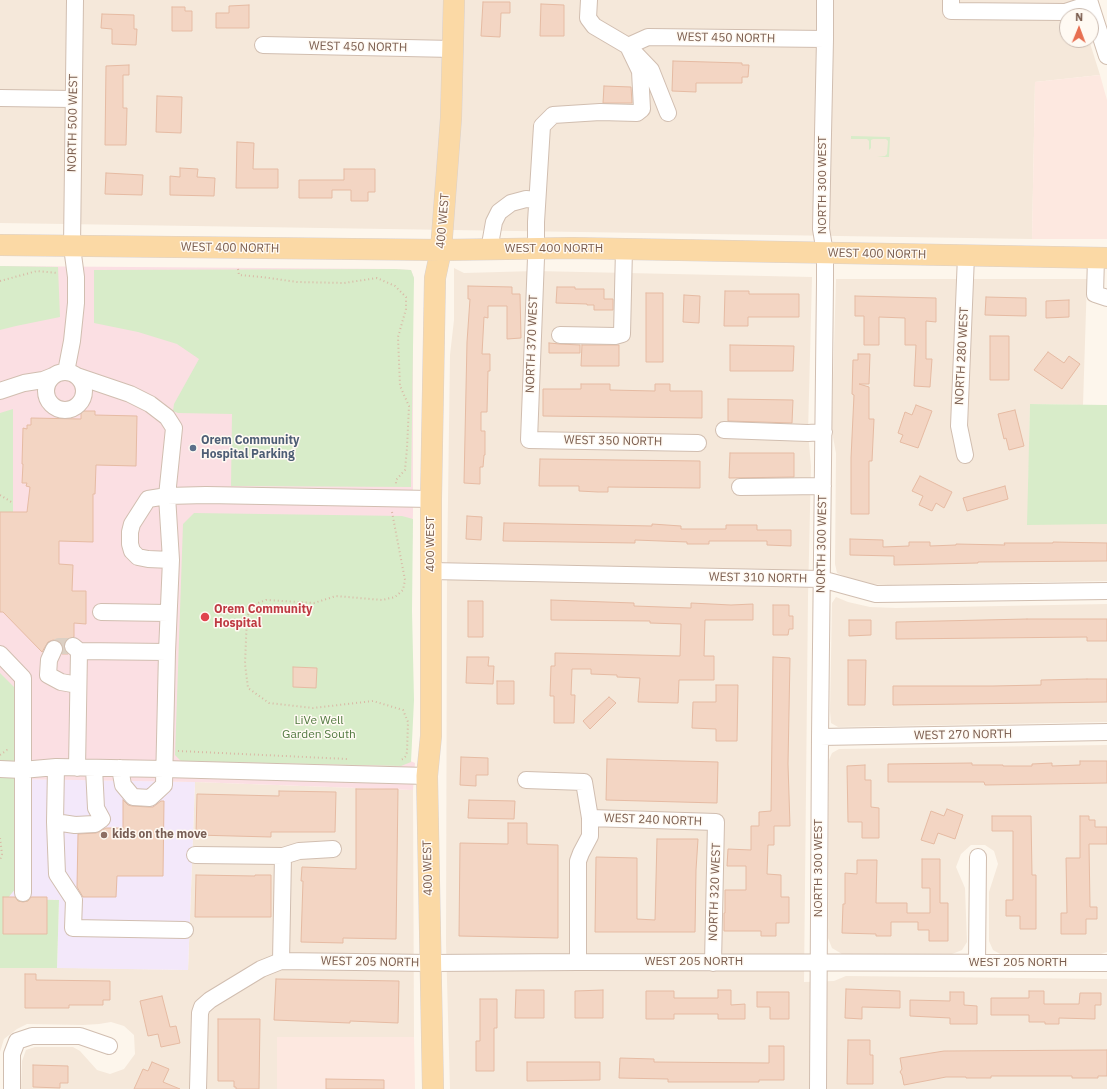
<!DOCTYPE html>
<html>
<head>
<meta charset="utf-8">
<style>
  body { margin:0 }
  #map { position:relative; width:1107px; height:1089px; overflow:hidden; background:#fdf6ec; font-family:"IBM Plex Sans",sans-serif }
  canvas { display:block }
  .north { position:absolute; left:1059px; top:8px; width:40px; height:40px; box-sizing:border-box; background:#fffaf3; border:1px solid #cabbb1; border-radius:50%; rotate:1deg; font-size:11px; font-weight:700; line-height:16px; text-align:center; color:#7a5c4d }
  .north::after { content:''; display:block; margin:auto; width:14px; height:18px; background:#e76f51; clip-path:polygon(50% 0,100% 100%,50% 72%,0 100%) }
</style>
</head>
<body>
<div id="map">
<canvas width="1107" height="1089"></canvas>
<div class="north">N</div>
</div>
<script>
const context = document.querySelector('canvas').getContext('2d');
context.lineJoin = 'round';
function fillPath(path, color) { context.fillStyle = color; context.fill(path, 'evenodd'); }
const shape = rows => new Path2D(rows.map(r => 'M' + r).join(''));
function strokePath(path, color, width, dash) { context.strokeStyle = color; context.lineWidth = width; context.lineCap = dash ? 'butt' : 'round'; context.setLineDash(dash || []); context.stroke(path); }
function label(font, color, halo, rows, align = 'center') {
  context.font = font + ' "IBM Plex Sans",sans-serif'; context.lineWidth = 3; context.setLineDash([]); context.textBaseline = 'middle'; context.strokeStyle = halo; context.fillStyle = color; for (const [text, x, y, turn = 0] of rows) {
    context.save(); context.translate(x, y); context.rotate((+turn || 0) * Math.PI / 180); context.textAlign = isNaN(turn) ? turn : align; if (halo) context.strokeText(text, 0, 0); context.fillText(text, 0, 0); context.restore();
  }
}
fillPath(shape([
  [0,0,1077,0,1082,16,1067,16,1067,40,1089,40,1100,75,1035,82,1032,239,0,223],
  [454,268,464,273,535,271,812,277,808,433,811,466,808,597,804,982,834,981,846,976,1107,979,1107,1089,450,1089,446,944,447,571,450,355,454,320],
  [836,279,1087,279,1083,405,1030,404,1028,524,1107,524,1107,581,888,585,869,584,848,578,837,573,835,564,836,453,832,432,832,413],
  [836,597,848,602,870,607,896,608,1107,604,1107,722,838,727,831,723,830,711,832,603],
  [1107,745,1107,952,1101,954,1002,955,993,950,989,941,989,892,998,864,994,851,985,845,971,845,961,854,956,867,965,888,967,942,962,950,952,954,842,954,832,948,828,938,829,760,832,753,839,749],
  [195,782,413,790,414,1037,277,1037,277,1089,21,1089,22,1061,26,1050,35,1047,73,1047,80,1051,97,1070,110,1074,124,1069,135,1054,134,1035,124,1026,111,1022,99,1024,83,1025,27,1024,17,1029,4,1039,0,1052,0,968,18,967,188,970]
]), '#f5e8da');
fillPath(shape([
  [1100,75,1107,100,1107,239,1032,239,1035,82],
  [277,1037,414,1037,415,1089,277,1089]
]), '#fde8e0');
fillPath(shape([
  [17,779,195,782,188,970,57,968,59,900,7,899]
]), '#f3e8fa');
fillPath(shape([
  [0,266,394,269,411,270,414,278,413,289,413,512,408,722,408,760,415,763,413,790,195,782,17,779,16,888,7,899,59,900,18,967,13,968,0,968]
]), '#fbdfe3');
fillPath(shape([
  [851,136,890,137,889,157,877,157,885,156,887,154,888,141,886,139,873,139,871,140,871,148,869,150,869,141,867,139,851,139],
  [0,266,58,267,60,317,16,326,0,330],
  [394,269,411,270,414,278,411,487,231,486,232,414,178,413,173,411,174,404,199,359,177,344,138,332,94,323,94,270],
  [1030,404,1107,405,1107,524,1027,525],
  [13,409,13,512,0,512,0,413],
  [194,513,402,516,413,519,412,611,414,700,411,762,401,766,181,761,175,755,183,524],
  [0,673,18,691,16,888,7,899,59,900,57,968,0,968]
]), '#d8ecc9');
const building = shape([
  [483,2,510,2,510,13,501,13,500,37,481,36,483,2],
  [541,4,564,5,564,36,540,36,541,4],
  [249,5,249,28,216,28,216,13,229,13,229,6,249,5],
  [172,7,185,7,185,11,192,11,192,31,172,31,172,7],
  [102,14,134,15,134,29,137,29,136,45,112,44,112,29,101,28,102,14],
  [673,61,742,63,742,65,749,65,748,77,742,77,742,83,696,83,696,92,672,91,673,61],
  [129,65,129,75,123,75,123,108,127,108,126,145,105,145,106,66,129,65],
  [604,86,631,87,632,103,603,103,604,86],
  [157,96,182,97,181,133,156,132,157,96],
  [237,142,254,143,253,169,278,169,278,188,236,188,237,142],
  [180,168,198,169,197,177,215,178,214,196,170,195,170,176,180,177,180,168],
  [344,169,375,169,375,192,368,192,368,201,351,201,351,190,332,190,332,198,299,198,299,180,344,180,344,169],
  [106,173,143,175,142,195,105,194,106,173],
  [468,286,512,287,512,294,520,294,521,338,507,339,507,306,488,306,488,318,484,317,482,354,490,354,490,371,488,371,487,412,481,412,481,431,485,431,485,455,484,455,483,467,480,467,480,484,464,483,467,342,470,299,468,299,468,286],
  [557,287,575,287,575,289,604,289,604,299,613,299,613,310,594,310,594,305,587,305,587,304,556,303,557,287],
  [725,291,749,291,749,294,799,294,799,317,748,317,748,326,724,326,725,291],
  [646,293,663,293,663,362,646,362,646,293],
  [684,295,700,296,699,323,683,322,684,295],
  [855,296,936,298,936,322,926,321,926,359,932,359,930,387,914,386,916,345,905,345,905,318,879,317,879,345,864,345,864,316,855,316,855,296],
  [986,297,1026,298,1026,316,985,315,986,297],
  [1069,300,1069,317,1046,318,1046,301,1069,300],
  [990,336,1009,336,1009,380,990,380,990,336],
  [549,343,560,344,580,345,580,353,549,353,549,343],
  [582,345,619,345,619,366,581,366,582,345],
  [730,345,794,346,793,371,730,371,730,345],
  [1048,352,1064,363,1069,356,1080,364,1062,389,1034,370,1048,352],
  [858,354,870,354,869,384,859,384,869,387,869,419,874,419,872,461,869,461,869,514,851,514,851,458,854,395,852,394,853,360,858,360,858,354],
  [581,384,610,384,610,390,655,391,655,384,670,384,670,391,702,391,702,418,543,416,543,389,581,389,581,384],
  [728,399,793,400,792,423,728,421,728,399],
  [916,405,932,411,918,448,900,442,903,435,898,433,905,412,912,415,916,405],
  [1015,410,1024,446,1009,450,1006,438,1004,439,998,414,1015,410],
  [81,411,95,411,95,415,137,416,136,466,96,465,95,494,93,494,93,542,59,541,59,564,73,565,72,591,86,591,86,624,74,623,74,637,66,640,64,645,64,650,68,654,62,654,63,648,62,644,58,641,53,640,48,642,42,652,3,612,0,612,0,512,27,512,30,487,26,486,27,483,22,483,23,464,22,464,23,428,27,429,27,425,31,425,31,418,81,419,81,411],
  [730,453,794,453,794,477,729,478,730,453],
  [540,459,700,461,700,488,608,487,608,492,598,492,579,491,579,486,539,486,540,459],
  [920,476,952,492,944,508,936,503,932,511,919,505,923,496,912,491,920,476],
  [1005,486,1008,499,967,511,963,498,1005,486],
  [467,516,482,517,481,540,466,539,467,516],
  [504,523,652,526,652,524,681,526,681,529,726,529,726,525,757,525,757,530,791,530,791,546,767,545,767,541,709,541,709,544,687,544,687,542,635,540,635,543,503,541,504,523],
  [850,539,883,540,883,547,909,546,909,542,930,542,930,546,956,545,956,544,1005,545,1004,543,1053,543,1053,542,1107,543,1107,561,978,562,978,563,894,565,894,556,850,555,850,539],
  [551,600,634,603,634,606,691,608,691,603,731,605,753,604,753,620,705,620,704,656,714,656,714,680,679,680,678,703,638,702,640,678,617,677,617,675,591,674,591,669,572,669,571,695,575,695,574,723,554,723,554,696,550,696,551,666,555,666,555,653,680,656,681,624,650,623,650,621,551,620,551,600],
  [468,601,483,601,483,637,468,637,468,601],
  [773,605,789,605,789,616,793,616,793,629,789,629,788,635,773,635,773,605],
  [1027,619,1107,619,1107,641,1087,641,1087,637,896,639,896,622,1027,619],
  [849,620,871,620,871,635,849,636,849,620],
  [467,657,489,657,488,666,494,666,493,684,466,683,467,657],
  [773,657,790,658,788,764,790,826,774,826,774,845,768,845,767,874,781,875,781,897,789,897,789,923,776,923,776,936,761,936,761,931,724,931,724,913,725,913,725,890,746,890,746,866,727,866,728,849,751,850,751,826,759,826,759,812,771,811,773,657],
  [848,660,866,660,865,705,848,705,848,660],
  [293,667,317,668,316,688,293,687,293,667],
  [1087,679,1107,679,1107,702,893,705,893,686,993,686,1041,685,1041,680,1087,679],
  [497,681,514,681,514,704,497,704,497,681],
  [716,685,738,685,737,741,716,741,716,729,692,728,693,702,716,702,716,685],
  [609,697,616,703,590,729,583,721,609,697],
  [461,757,488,758,488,775,476,775,476,786,460,785,461,757],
  [607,759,718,762,717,803,606,800,607,759],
  [1080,761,1107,761,1107,783,985,785,984,782,888,782,888,764,972,763,972,765,1003,765,1003,766,1032,766,1032,764,1052,763,1052,766,1080,765,1080,761],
  [865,765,865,780,871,780,871,807,879,808,879,838,862,838,862,822,848,822,847,766,865,765],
  [356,789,398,789,396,939,343,938,343,943,301,942,303,881,301,881,302,867,356,869,356,789],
  [279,791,336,792,335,832,271,832,271,837,196,835,197,794,279,796,279,791],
  [123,800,128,805,132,806,149,807,153,807,161,801,164,801,163,876,117,876,116,897,83,897,77,887,78,834,96,833,106,828,123,828,123,800],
  [469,800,515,801,514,819,468,818,469,800],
  [947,809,963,815,955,839,938,833,934,844,921,840,931,811,944,816,947,809],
  [992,816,1031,816,1032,875,1036,875,1036,929,1020,929,1020,916,1006,916,1006,900,1013,900,1013,831,992,831,992,816],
  [1080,816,1089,816,1089,820,1095,820,1095,827,1107,827,1107,844,1089,844,1090,907,1097,907,1097,919,1086,919,1086,934,1061,934,1061,913,1067,913,1066,858,1080,858,1080,816],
  [508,823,527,823,527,844,558,845,558,938,459,936,460,843,508,844,508,823],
  [657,839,698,839,696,870,695,932,595,932,596,857,637,858,637,919,655,920,657,839],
  [922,859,940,859,940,903,948,903,948,941,929,941,929,930,918,930,918,922,891,922,891,936,876,936,876,934,842,933,843,904,845,904,845,873,857,874,857,860,877,860,876,903,907,903,907,913,930,913,930,888,922,888,922,859],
  [196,875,255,876,255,875,271,875,271,917,195,917,196,875],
  [3,897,15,897,18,901,23,902,28,901,31,897,47,897,47,934,3,934,3,897],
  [25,974,36,974,36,980,110,981,110,1000,103,1000,103,1005,69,1005,69,1008,25,1008,25,974],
  [276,979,399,981,398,1023,350,1021,350,1023,274,1020,276,979],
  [846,989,900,991,900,1008,862,1007,862,1019,845,1018,846,989],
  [516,990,544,990,544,1018,515,1018,516,990],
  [603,990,603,1018,575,1018,575,991,603,990],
  [718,990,731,990,731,1005,745,1004,745,1019,718,1019,718,1014,674,1014,674,1019,646,1019,646,991,674,991,674,998,718,998,718,990],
  [1029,991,1044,991,1044,1004,1079,1004,1080,993,1101,993,1101,1005,1095,1005,1095,1019,1059,1018,1059,1024,1045,1024,1045,1022,1029,1022,1029,1015,991,1015,991,998,1029,998,1029,991],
  [757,992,789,992,789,1019,770,1019,770,1007,757,1007,757,992],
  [950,992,964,992,964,1005,977,1006,977,1024,950,1024,950,1018,910,1016,910,1000,950,1001,950,992],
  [162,996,170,1027,176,1026,180,1043,161,1047,158,1034,148,1036,140,1001,162,996],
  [480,999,497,999,497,1028,494,1028,494,1071,476,1071,476,1041,480,1041,480,999],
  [218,1019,260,1019,259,1089,236,1089,236,1087,234,1087,234,1081,218,1081,218,1019],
  [848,1040,870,1040,870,1055,873,1055,873,1084,847,1084,848,1040],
  [769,1046,784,1046,784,1080,759,1080,759,1082,668,1082,668,1079,619,1078,620,1058,654,1059,654,1062,769,1063,769,1046],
  [1107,1050,1107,1076,1098,1076,1098,1078,1072,1078,1072,1076,991,1076,991,1078,966,1078,966,1077,946,1077,904,1085,902,1075,900,1072,902,1069,900,1058,944,1051,1107,1050],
  [152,1062,169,1069,163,1082,180,1089,134,1089,143,1069,148,1071,152,1062],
  [527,1062,600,1062,600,1080,527,1081,527,1062],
  [33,1065,68,1066,68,1083,60,1083,60,1088,33,1087,33,1065],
  [326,1079,384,1080,384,1089,326,1089,326,1079]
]);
fillPath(building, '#f3d5c3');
strokePath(building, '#e6bba3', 1);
strokePath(shape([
  [54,649,59,646,73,646]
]), '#dcd0c4', 16, [16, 8]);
const minor = shape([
  [589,0,588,18,594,26,628,46,651,70,668,113],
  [951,0,951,11,1065,12,1090,4],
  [1089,0,1107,56],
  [263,45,453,49],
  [628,46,640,71,642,109,637,113,600,112,553,115,542,126,536,222,536,258,529,440,698,443],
  [628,46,648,37,825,39],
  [0,98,73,99],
  [489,250,494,222,499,212,511,203,526,199,537,200],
  [1096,258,1095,294,1107,298],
  [560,335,615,336,622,334,624,249],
  [66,372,72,341,76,303,76,277,72,247,75,0],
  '46 391a19 19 0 1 1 38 0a19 19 0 1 1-38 0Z',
  [77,376,130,394,150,404,167,417,174,428,167,496,171,560,167,652,164,785,150,798,133,797,123,785,120,768],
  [0,391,24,383,43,380,53,376],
  [724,430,808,433,824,432],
  [965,455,959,426,966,256],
  [740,487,823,486],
  [171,560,148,559,138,557,132,551,130,544,130,532,132,524,148,499,167,496,206,495,431,499],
  [431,571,821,579,876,594,1107,591],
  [101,612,168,613],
  [73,646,79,651,167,652],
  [54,649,49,660,48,675,61,682,78,685],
  [0,654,23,678,23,893],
  [820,737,1107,732],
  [56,767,55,822,57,874,74,900,73,928,185,930],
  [77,768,79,651],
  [0,769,22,770,56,767,164,769,427,776],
  [526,780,584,782,590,818,590,836,581,853,578,861,578,962],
  [590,818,716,822,713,963],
  [55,822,75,825,95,824,102,819,96,808,94,768],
  [195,855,283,856,299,851,333,849],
  [281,961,283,856],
  [977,963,978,857],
  [12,1089,12,1054,17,1041,32,1036,80,1036,109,1046],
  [198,1089,200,1013,202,1007,210,1000,261,969,281,961,430,963,578,962,1107,963],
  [818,1089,820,737,825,281,825,253,821,229,825,39,825,0]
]);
const major = shape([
  [0,245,441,250,572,248,1107,258],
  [433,1089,427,776,431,736,431,499,435,278,441,250,451,118,454,0]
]);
strokePath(minor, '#d1beb0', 18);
strokePath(major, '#dad1cd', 22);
strokePath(shape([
  [238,269,239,275,262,277,297,282,344,283,377,278,395,286,406,297,406,309,398,337,400,386,409,406,407,448,405,470,396,480,396,485],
  [0,281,37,271,58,273],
  [0,495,13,503],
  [392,512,405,580,403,590,395,597,382,600,336,596,314,603,266,600,258,603,247,616,245,664,248,688,269,703,313,708,373,701,403,710,408,722,407,752,406,756,403,759,400,760],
  [178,751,348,759],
  [0,755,7,750,10,750],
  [0,838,2,854,0,860]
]), '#d9b8a5', 2, [1, 3]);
strokePath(minor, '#fff', 16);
strokePath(major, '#fbd9a5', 21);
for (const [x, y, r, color] of [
  [193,448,4,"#5c6f8a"],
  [205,617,5,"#e0444e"],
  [104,835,4,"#8d6e63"]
]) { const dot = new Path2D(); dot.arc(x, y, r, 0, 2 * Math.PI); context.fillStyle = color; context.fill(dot); strokePath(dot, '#fffaf3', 1.5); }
label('12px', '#7a5c4d', '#fffaf3', [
  ["WEST 450 NORTH",726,38,1],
  ["WEST 450 NORTH",358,47,1],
  ["NORTH 500 WEST",73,123,-89],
  ["NORTH 300 WEST",823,185,-90],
  ["400 WEST",443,221,-85],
  ["WEST 400 NORTH",230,248,1],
  ["WEST 400 NORTH",554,249],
  ["WEST 400 NORTH",877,254,1],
  ["NORTH 370 WEST",532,344,-88],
  ["NORTH 280 WEST",962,356,-87],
  ["WEST 350 NORTH",613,441,1],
  ["400 WEST",431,544,-90],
  ["NORTH 300 WEST",822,544,-89],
  ["WEST 310 NORTH",758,578,1],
  ["WEST 270 NORTH",963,735,-1],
  ["WEST 240 NORTH",653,820,2],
  ["400 WEST",428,868,-91],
  ["NORTH 300 WEST",819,868,-90],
  ["NORTH 320 WEST",715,892,-88],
  ["WEST 205 NORTH",370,962,1],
  ["WEST 205 NORTH",694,962],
  ["WEST 205 NORTH",1018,963]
]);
label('bold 12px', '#4e5e75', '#fffaf3', [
  ["Orem Community",201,441],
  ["Hospital Parking",201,455]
], 'left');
label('bold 12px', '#be3a42', '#fffaf3', [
  ["Orem Community",214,610],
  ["Hospital",214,624]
], 'left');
label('12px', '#537a41', '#fffaf3', [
  ["LiVe Well",319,721],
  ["Garden South",319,735]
]);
label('bold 12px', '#785e54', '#fffaf3', [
  ["kids on the move",112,835]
], 'left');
</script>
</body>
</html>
